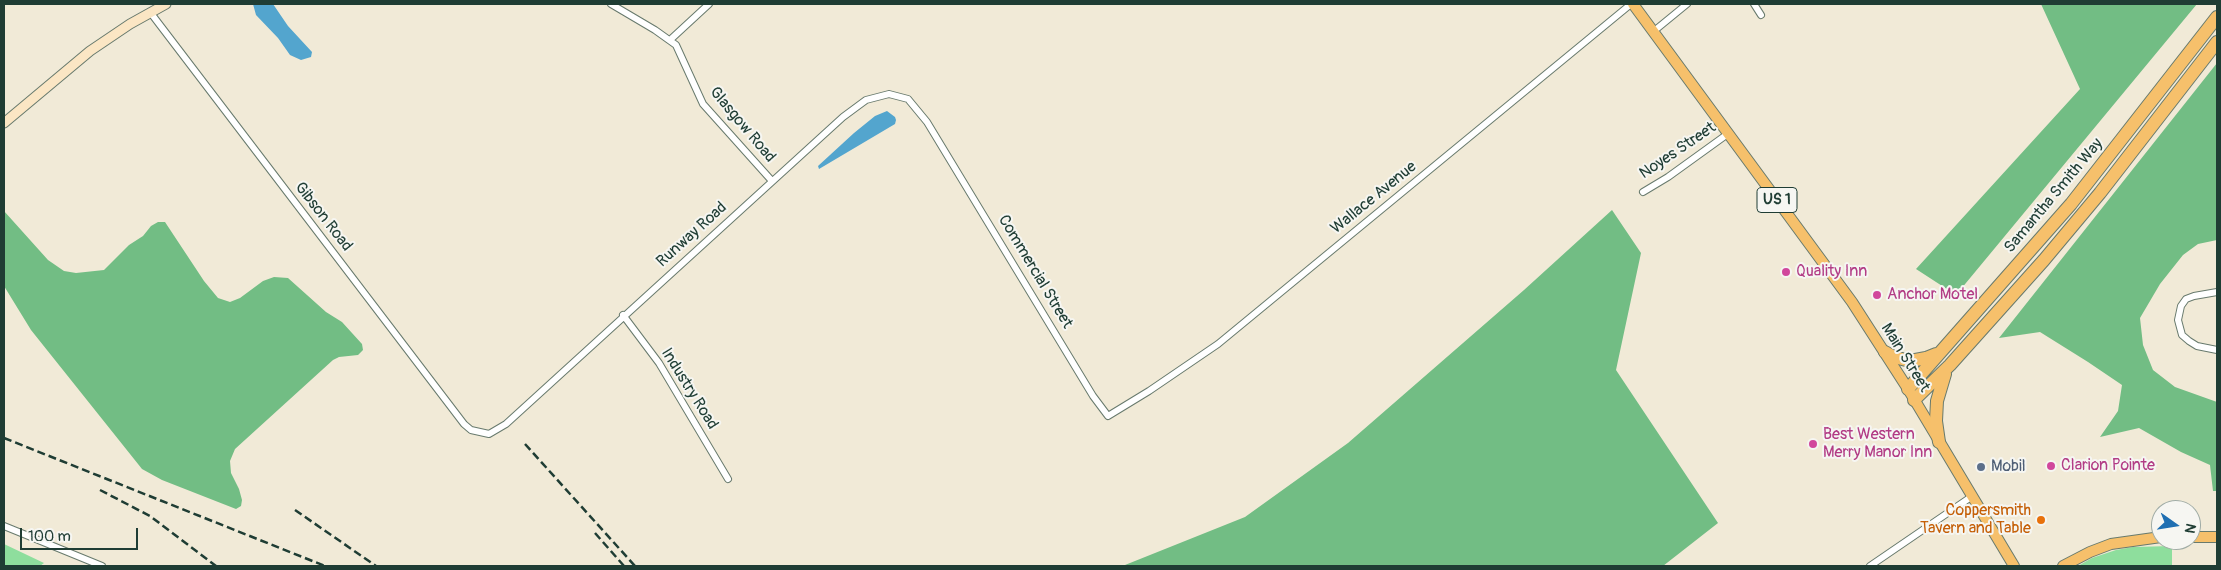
<!DOCTYPE html>
<html>
<head>
<meta charset="utf-8">
<style>
  body { margin:0 }
  #map { position:relative; width:2221px; height:570px; overflow:hidden; background:#f1ead7; font-family:Pangolin,sans-serif }
  canvas { display:block }
  .frame { position:absolute; inset:0; border:5px solid #1f3d34; pointer-events:none }
  .north { position:absolute; left:2151px; top:500px; width:50px; height:50px; box-sizing:border-box; background:#f6f6f2; border:1px solid #a0aca6; border-radius:50%; rotate:103deg; font-size:14px; font-weight:700; line-height:20px; text-align:center; color:#1f3d34 }
  .north::after { content:''; display:block; margin:auto; width:18px; height:22px; background:#1f6fb2; clip-path:polygon(50% 0,100% 100%,50% 72%,0 100%) }
  .scale { position:absolute; left:20px; top:528px; width:118px; height:22px; box-sizing:border-box; border:2px solid #1f3d34; border-top:0; padding-left:6px; font-size:15px; line-height:18px; white-space:nowrap; color:#1f3d34; -webkit-text-stroke:4px #f6f6f2; paint-order:stroke }
</style>
</head>
<body>
<div id="map">
<canvas width="2221" height="570"></canvas>
<div class="frame"></div>
<div class="north">N</div>
<div class="scale">100 m</div>
</div>
<script>
const context = document.querySelector('canvas').getContext('2d');
context.lineJoin = 'round';
function fillPath(path, color) { context.fillStyle = color; context.fill(path, 'evenodd'); }
const shape = rows => new Path2D(rows.map(r => 'M' + r).join(''));
function strokePath(path, color, width, dash) { context.strokeStyle = color; context.lineWidth = width; context.lineCap = dash ? 'butt' : 'round'; context.setLineDash(dash || []); context.stroke(path); }
function label(font, color, halo, rows, align = 'center') {
  context.font = font + ' Pangolin,sans-serif'; context.lineWidth = 4; context.setLineDash([]); context.textBaseline = 'middle'; context.strokeStyle = halo; context.fillStyle = color; for (const [text, x, y, turn = 0] of rows) {
    context.save(); context.translate(x, y); context.rotate((+turn || 0) * Math.PI / 180); context.textAlign = isNaN(turn) ? turn : align; if (halo) context.strokeText(text, 0, 0); context.fillText(text, 0, 0); context.restore();
  }
}
fillPath(shape([
  [4,544,44,563,40,566,4,566],
  [2172,546,2172,566,2078,566,2092,558,2116,550,2133,547]
]), '#8ede9d');
fillPath(shape([
  [2041,4,2197,4,1956,295,1916,269,2080,89],
  [2217,63,2217,240,2198,244,2183,255,2160,284,2140,318,2143,345,2153,370,2175,387,2217,402,2217,491,2213,491,2210,465,2181,452,2139,428,2100,437,2118,411,2122,385,2088,362,2040,332,1999,338],
  [1612,210,1641,253,1616,370,1718,523,1663,566,1125,566,1125,565,1245,517,1348,443,1524,290],
  [4,211,48,260,64,271,76,273,104,270,129,245,143,236,151,226,158,222,165,222,204,281,218,298,230,302,240,298,263,281,274,277,288,278,326,312,342,322,362,344,363,350,358,355,339,357,333,360,235,449,230,461,231,473,239,489,242,500,241,506,236,509,162,480,142,469,31,330,4,286]
]), '#72bd84');
fillPath(shape([
  [253,4,273,4,288,26,312,52,311,57,301,60,290,55,278,38,256,15],
  [887,111,895,117,896,120,895,124,819,169,818,166,854,133,875,116]
]), '#53a5ce');
const street = shape([
  [611,4,655,30,676,45,703,104,772,181],
  [1754,4,1761,15],
  [150,12,464,424,471,430,489,434,506,424,843,117,866,100,889,94,908,99,927,122,1093,396,1108,416,1149,391,1218,344,1631,4],
  [1654,31,1687,4],
  [670,40,709,4],
  [1643,192,1668,177,1729,133],
  [2217,292,2194,296,2186,299,2181,306,2178,320,2182,335,2189,341,2197,346,2217,350],
  [623,315,659,363,728,479],
  [4,526,102,566],
  [1870,566,1971,497]
]);
const secondary = shape([
  [4,123,90,51,130,24,166,4]
]);
const primary = shape([
  [1633,4,1852,302,1908,389,2014,566],
  [2191,537,2217,537],
  [2063,566,2090,552,2111,544,2161,537]
]);
const highway = shape([
  [1885,352,1894,357,1910,361,1926,358,1936,354],
  [1908,389,2071,204,2217,17],
  [1914,400,1950,365,2044,260,2100,193,2217,42],
  [1939,442,1936,421,1937,401,1945,374]
]);
strokePath(street, '#687a6d', 8);
strokePath(secondary, '#687a6d', 11);
strokePath(primary, '#687a6d', 12);
strokePath(highway, '#687a6d', 14);
strokePath(street, '#fff', 6);
strokePath(secondary, '#fbe6c4', 9);
strokePath(primary, '#f6c06b', 10);
strokePath(highway, '#f6c06b', 12);
strokePath(shape([
  [4,438,325,566],
  [525,444,635,566],
  [100,490,150,516,216,566],
  [295,510,376,566],
  [595,533,624,566]
]), '#1f3d34', 2.5, [8, 4]);
for (const [x, y, r, color] of [
  [1786,272,5,"#d1479c"],
  [1877,295,5,"#d1479c"],
  [1813,444,5,"#d1479c"],
  [2051,466,5,"#d1479c"],
  [1981,467,5,"#5c6f8a"],
  [2041,520,5,"#e8710a"]
]) { const dot = new Path2D(); dot.arc(x, y, r, 0, 2 * Math.PI); context.fillStyle = color; context.fill(dot); strokePath(dot, '#f6f6f2', 2); }
for (const [x, y, w] of [
  [1777,200,40]
]) { const box = new Path2D(); box.roundRect(x - w / 2, y - 12.5, w, 25, 4); context.fillStyle = '#f6f6f2'; context.fill(box); strokePath(box, '#1f3d34', 1); }
label('bold 15px', '#1f3d34', null, [
  ["US 1",1777,200]
]);
label('16px', '#1f3d34', '#f6f6f2', [
  ["Glasgow Road",742,125,50],
  ["Noyes Street",1678,151,-34],
  ["Samantha Smith Way",2054,196,-50],
  ["Wallace Avenue",1374,198,-39],
  ["Gibson Road",323,217,52],
  ["Runway Road",692,235,-42],
  ["Commercial Street",1035,272,59],
  ["Main Street",1905,358,58],
  ["Industry Road",689,389,58]
]);
label('16px', '#b23c85', '#f6f6f2', [
  ["Quality Inn",1796,272],
  ["Anchor Motel",1887,295],
  ["Best Western",1823,435],
  ["Merry Manor Inn",1823,453],
  ["Clarion Pointe",2061,466]
], 'left');
label('16px', '#4e5e75', '#f6f6f2', [
  ["Mobil",1991,467]
], 'left');
label('16px', '#c56008', '#f6f6f2', [
  ["Coppersmith",2031,511],
  ["Tavern and Table",2031,529]
], 'right');
</script>
</body>
</html>
